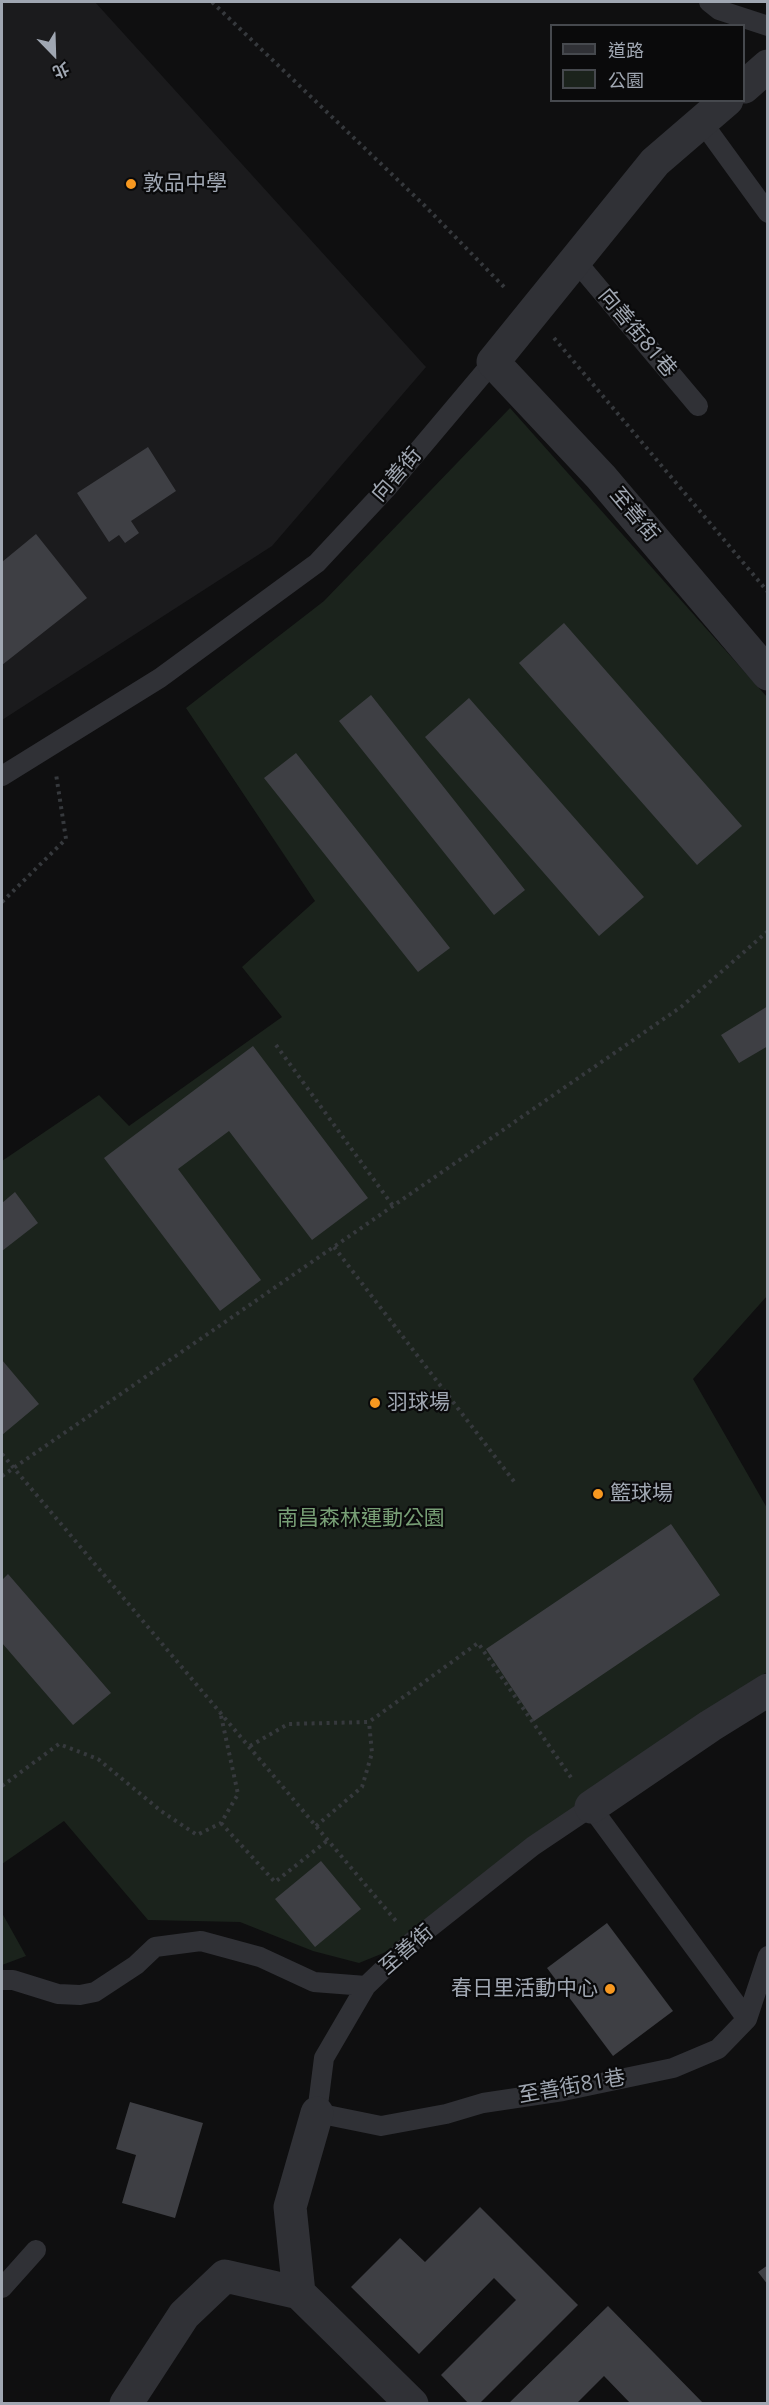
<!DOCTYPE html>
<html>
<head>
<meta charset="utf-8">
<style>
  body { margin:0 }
  #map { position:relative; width:769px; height:2405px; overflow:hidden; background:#0f0f10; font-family:"Open Sans","Noto Sans TC",sans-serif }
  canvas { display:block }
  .frame { position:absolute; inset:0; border:3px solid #a0a7b2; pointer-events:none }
  .legend { position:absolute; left:550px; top:24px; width:195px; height:78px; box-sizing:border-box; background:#0a0a0b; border:2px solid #46494e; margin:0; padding:8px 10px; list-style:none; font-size:18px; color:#a0a7b2 }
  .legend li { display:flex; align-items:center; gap:12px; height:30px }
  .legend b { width:30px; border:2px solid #46494e }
  .north { position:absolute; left:24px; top:24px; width:60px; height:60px; -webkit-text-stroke:4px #0a0a0b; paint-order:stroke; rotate:157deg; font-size:16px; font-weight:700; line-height:24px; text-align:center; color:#a0a7b2 }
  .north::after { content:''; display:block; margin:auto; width:21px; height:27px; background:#a0a7b2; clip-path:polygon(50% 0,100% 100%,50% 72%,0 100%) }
</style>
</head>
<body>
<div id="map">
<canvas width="769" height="2405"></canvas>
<div class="frame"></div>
<ul class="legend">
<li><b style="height:8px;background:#303136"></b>道路</li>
<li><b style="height:16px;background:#1b231c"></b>公園</li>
</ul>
<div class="north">北</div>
</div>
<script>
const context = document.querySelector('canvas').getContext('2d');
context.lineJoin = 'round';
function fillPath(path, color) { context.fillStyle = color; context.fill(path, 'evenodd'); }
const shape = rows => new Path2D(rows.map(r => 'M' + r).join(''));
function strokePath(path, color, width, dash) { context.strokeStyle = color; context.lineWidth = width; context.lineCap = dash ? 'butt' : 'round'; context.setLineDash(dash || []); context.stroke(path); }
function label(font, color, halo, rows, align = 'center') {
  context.font = font + ' "Open Sans","Noto Sans TC",sans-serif'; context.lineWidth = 4.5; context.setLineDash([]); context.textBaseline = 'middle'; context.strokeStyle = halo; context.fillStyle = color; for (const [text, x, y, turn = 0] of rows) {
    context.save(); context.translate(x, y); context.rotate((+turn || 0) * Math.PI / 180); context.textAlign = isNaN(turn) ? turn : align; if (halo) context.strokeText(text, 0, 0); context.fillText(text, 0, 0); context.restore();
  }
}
fillPath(shape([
  [2,2,95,2,426,367,272,546,2,720]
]), '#1b1b1d');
fillPath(shape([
  [510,408,767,697,767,1296,693,1379,767,1508,767,1672,666,1736,413,1941,359,1963,313,1951,240,1922,148,1920,64,1821,2,1864,2,1161,99,1095,129,1126,282,1017,242,967,315,901,186,708,324,601],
  [2,1913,26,1956,2,1965]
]), '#1b231c');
fillPath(shape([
  [148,447,176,491,131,521,139,533,125,543,119,535,109,542,77,493],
  [36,534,87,598,2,665,2,562],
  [564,623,742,826,697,865,519,663],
  [371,695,525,890,494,915,339,721],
  [469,698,644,897,599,936,425,737],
  [296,753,450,948,418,972,264,778],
  [768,1006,768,1046,739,1063,721,1035],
  [253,1046,368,1198,312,1240,229,1131,178,1169,261,1280,220,1311,104,1158],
  [15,1192,38,1223,2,1251,2,1203],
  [2,1360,39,1404,2,1435],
  [671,1524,720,1595,534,1721,486,1649],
  [8,1574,111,1693,73,1725,2,1643,2,1580],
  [321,1861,361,1909,315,1947,275,1899],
  [607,1923,673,2011,613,2056,547,1968],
  [130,2102,203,2123,175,2218,122,2203,136,2155,116,2149],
  [480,2207,578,2305,479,2404,469,2404,441,2375,516,2300,494,2278,419,2354,351,2287,400,2238,425,2262],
  [768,2265,768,2285,758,2272],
  [608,2306,704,2404,631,2404,604,2376,576,2404,508,2404]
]), '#3e3f44');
strokePath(shape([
  [212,2,425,206,507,290],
  [554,338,768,592],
  [2,902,66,839,56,774],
  [276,1045,393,1206],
  [334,1247,516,1484],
  [2,1454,396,1921],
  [2,1476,681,1007,768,931],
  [250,1746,288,1724,369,1722,478,1643,572,1779],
  [2,1786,59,1744,98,1759,161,1811,197,1835,221,1823,238,1794,220,1711],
  [221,1823,275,1882,328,1840],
  [316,1826,362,1787,372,1753,369,1722]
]), '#36393d', 4, [3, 4.5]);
strokePath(shape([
  [709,2,719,10,768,26],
  [702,122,768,213],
  [575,260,698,406],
  [2,776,160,678,317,563,386,489,493,362],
  [2,1980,13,1980,58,1994,80,1995,95,1992,136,1965,155,1947,201,1941,260,1957,314,1982,366,1986,413,1941,533,1846,591,1807,747,2019],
  [366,1986,324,2058,317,2113,381,2126,446,2114,483,2103,563,2091,673,2068,718,2049,747,2019,768,1956],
  [2,2288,36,2250]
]), '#303136', 20);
strokePath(shape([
  [744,87,768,66],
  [727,100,655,162,493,362,601,477,768,674],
  [591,1807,710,1726,768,1690],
  [317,2113,290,2207,299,2293,412,2404],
  [126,2404,184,2315,225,2276,299,2293]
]), '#303136', 33);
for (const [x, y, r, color] of [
  [131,184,6,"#f79820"],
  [375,1403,6,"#f79820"],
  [598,1494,6,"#f79820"],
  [610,1989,6,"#f79820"]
]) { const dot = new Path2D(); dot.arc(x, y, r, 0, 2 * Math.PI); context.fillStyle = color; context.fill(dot); strokePath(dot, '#0a0a0b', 2); }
label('21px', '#a0a7b2', '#0a0a0b', [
  ["敦品中學",143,184],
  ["羽球場",387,1403],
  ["籃球場",610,1494],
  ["春日里活動中心",598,1989,"right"]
], 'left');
label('21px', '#a0a7b2', '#0a0a0b', [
  ["向善街81巷",637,333,50],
  ["向善街",397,475,-49],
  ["至善街",634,515,50],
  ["至善街",407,1950,-41],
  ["至善街81巷",572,2087,-10]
]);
label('21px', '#779e75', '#0a0a0b', [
  ["南昌森林運動公園",361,1519]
]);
</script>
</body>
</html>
